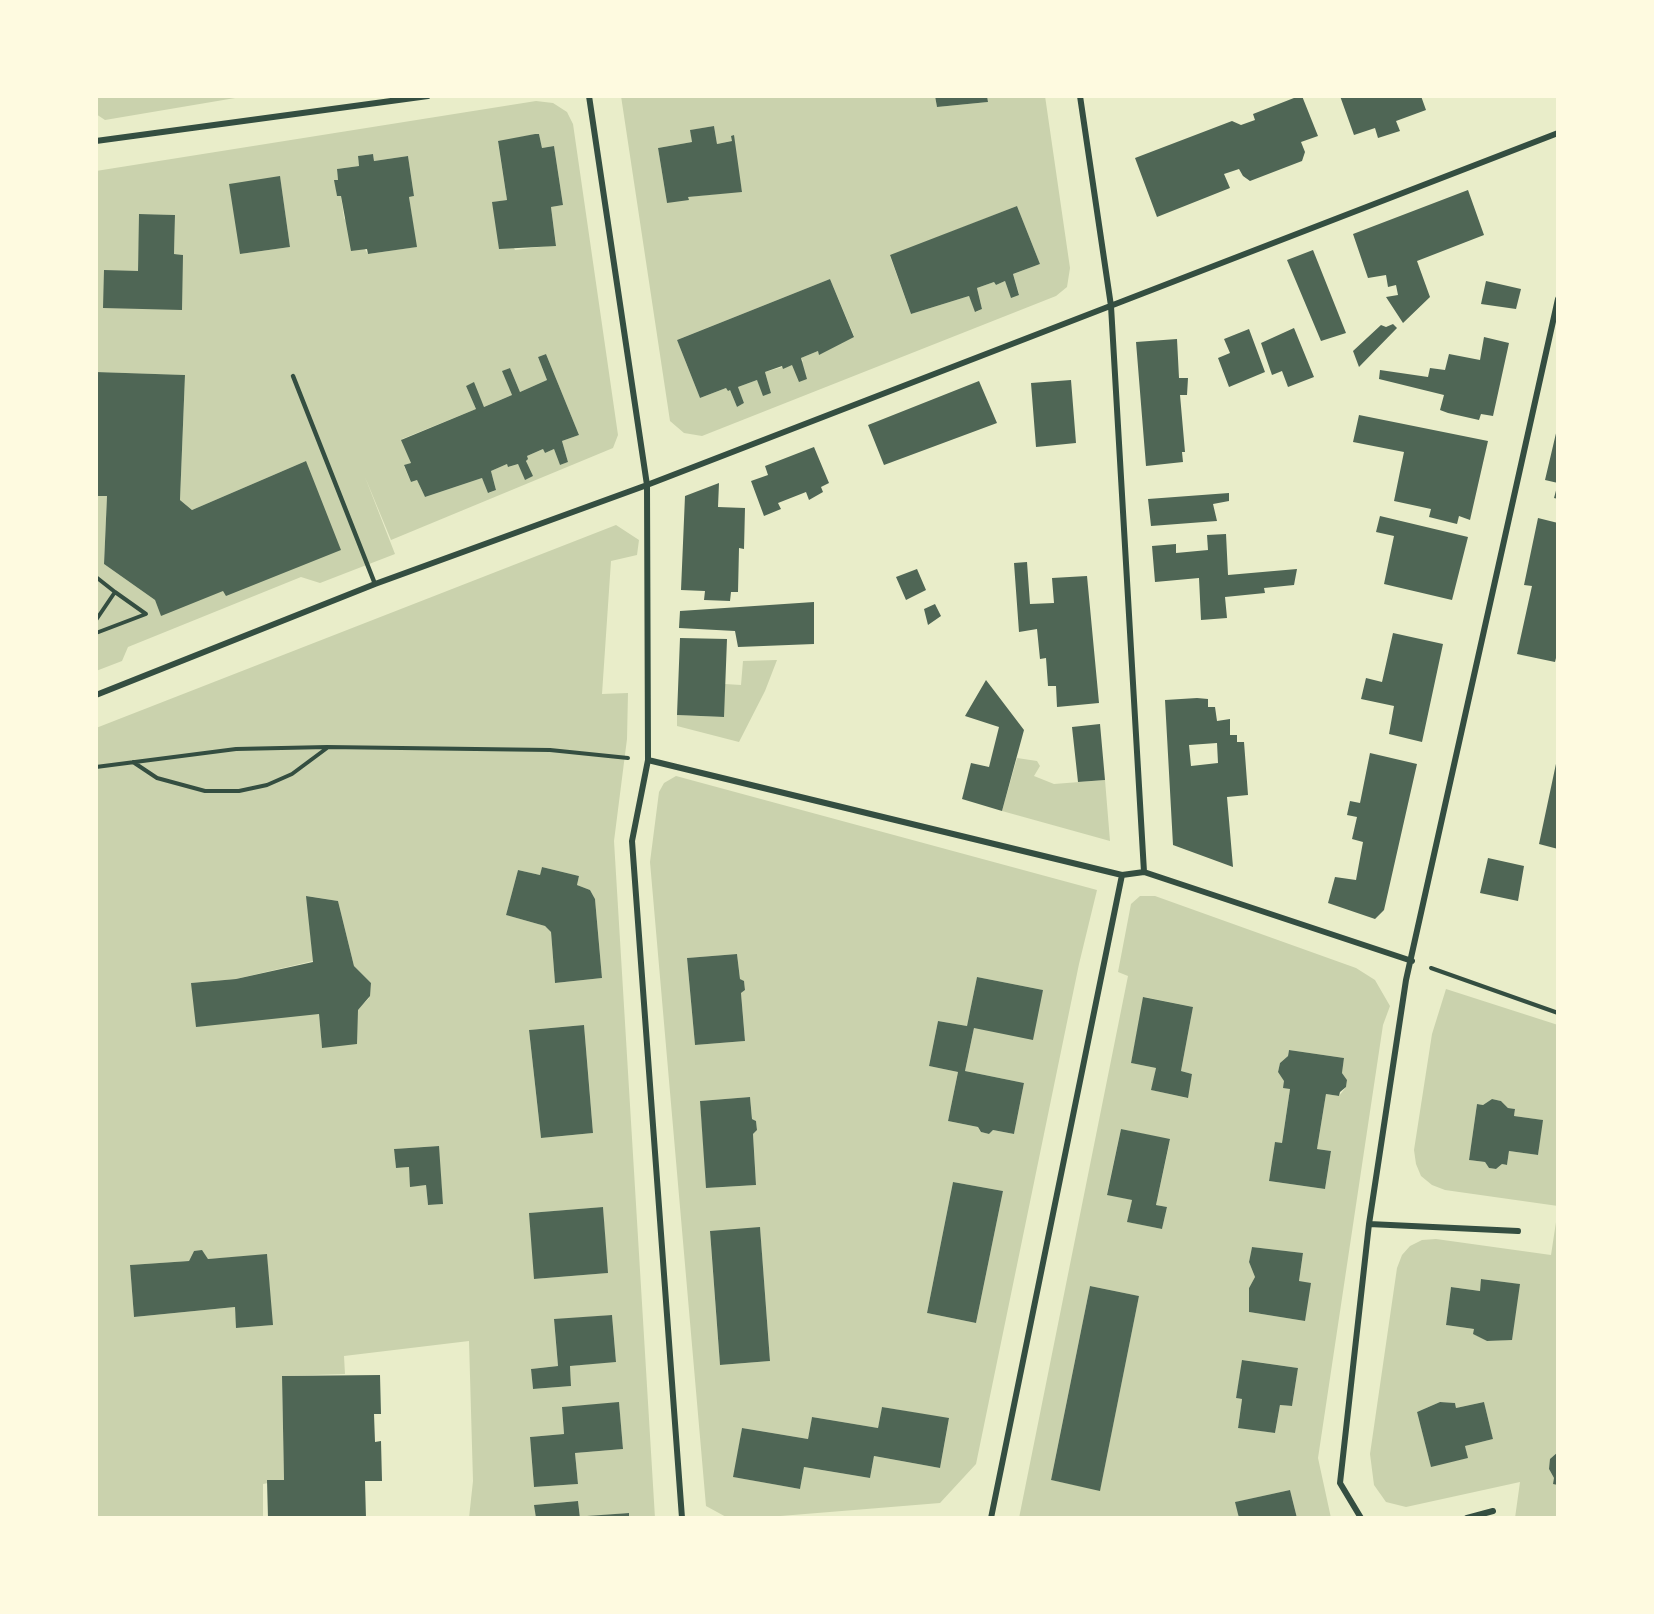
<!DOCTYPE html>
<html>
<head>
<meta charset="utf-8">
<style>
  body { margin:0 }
  #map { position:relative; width:1654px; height:1614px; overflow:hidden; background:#e9edc9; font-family:Figtree,sans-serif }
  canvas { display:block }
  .frame { position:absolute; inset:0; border:98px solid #fefae0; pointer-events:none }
</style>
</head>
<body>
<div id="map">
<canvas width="1654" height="1614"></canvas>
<div class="frame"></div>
</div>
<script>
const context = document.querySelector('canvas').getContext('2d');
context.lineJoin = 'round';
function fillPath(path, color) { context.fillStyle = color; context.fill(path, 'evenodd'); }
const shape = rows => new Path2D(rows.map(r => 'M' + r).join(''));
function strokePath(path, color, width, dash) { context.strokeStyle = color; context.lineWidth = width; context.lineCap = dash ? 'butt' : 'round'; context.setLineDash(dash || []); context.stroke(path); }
fillPath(shape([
  [96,96,247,96,105,120,96,114],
  [621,96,935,96,937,107,988,102,987,97,992,96,1045,96,1070,268,1067,287,1056,296,702,436,684,433,670,421],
  [714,126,717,144,732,141,742,191,688,197,667,203,658,148,692,142,691,130],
  [1017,206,1040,264,1013,274,1019,294,1011,297,1005,281,996,285,994,282,977,288,982,309,976,312,969,296,911,314,890,256],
  [830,279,854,336,820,354,818,351,801,358,803,361,800,362,765,372,771,393,757,380,738,387,744,403,737,407,730,390,726,388,700,398,677,340],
  [536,101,553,103,567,112,573,124,618,435,613,448,391,540,365,477,395,554,320,583,301,577,128,647,122,661,96,671,96,496,107,496,104,564,155,600,161,616,306,461,192,510,180,500,185,375,96,372,96,171],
  [536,134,539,134,542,148,554,146,563,205,551,207,556,245,515,250,493,202,507,200,498,142],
  [373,154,374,161,408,156,414,196,409,197,416,247,368,254,344,218,341,196,337,196,335,180,338,180,337,169,359,166,358,156],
  [280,177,290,247,240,254],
  [140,214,175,215,174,254,183,255,103,308,138,271],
  [546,354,579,435,562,441,568,462,560,465,554,449,545,453,543,449,527,456,525,479,518,464,509,467,507,464,491,471,496,490,489,493,482,478,425,497,417,480,411,482,404,466,411,463,402,439,476,409,466,386,473,383,484,407,512,395,503,371,510,368,520,392,547,380,538,357],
  [616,525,639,540,637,555,611,561,602,694,628,693,627,739,614,841,655,1518,629,1518,628,1513,580,1517,578,1501,535,1505,536,1518,469,1518,473,1481,469,1341,344,1356,345,1374,282,1376,284,1480,263,1484,263,1518,96,1518,96,728],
  [542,867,579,876,577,885,590,890,595,899,602,978,555,983,551,932,545,926,506,915,518,870,540,875],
  [307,896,338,901,354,966,371,983,369,998,322,1047,319,1014,191,983,236,979,313,961],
  [584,1025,593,1133,541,1138,529,1030],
  [438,1146,443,1204,428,1205,426,1185,411,1186,409,1167,396,1168,394,1149],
  [603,1207,607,1273,535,1279,530,1213],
  [194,1251,202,1251,208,1259,267,1255,272,1325,237,1328,235,1307,134,1317,130,1265,189,1261],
  [612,1315,616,1361,570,1366,571,1386,533,1389,531,1369,558,1366,554,1320],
  [619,1403,623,1449,575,1453,578,1484,534,1487,530,1437,564,1434,562,1407],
  [777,660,765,691,739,742,677,726,677,715,723,717,725,684,741,685,743,661],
  [1017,758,1037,761,1040,766,1034,776,1054,784,1105,780,1110,841,1002,811],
  [676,776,1097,890,1079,964,976,1464,940,1503,756,1518,728,1518,706,1506,650,862,659,792,664,783],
  [737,954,740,979,744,982,745,990,741,993,745,1041,695,1045,687,958],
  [977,977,1043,990,974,1028,965,1071,1024,1083,1014,1134,993,1130,989,1134,981,1132,978,1127,948,1121,958,1072,929,1066,938,1021,967,1026],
  [750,1097,752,1119,756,1121,757,1130,753,1134,756,1185,707,1188,700,1101],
  [953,1182,1003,1191,976,1323,927,1313],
  [760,1228,770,1361,720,1365,710,1232],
  [882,1407,949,1419,940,1468,874,1456,870,1478,804,1467,800,1489,734,1477,742,1428,808,1439,812,1417,878,1428],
  [1140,896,1155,896,1356,968,1375,980,1390,1006,1383,1025,1318,1458,1331,1518,1297,1518,1290,1490,1236,1502,1239,1518,1019,1518,1128,976,1118,972,1131,904],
  [1144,997,1193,1007,1181,1071,1192,1074,1187,1098,1152,1090,1156,1068,1131,1063],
  [1289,1050,1344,1058,1342,1073,1347,1080,1346,1087,1339,1096,1326,1094,1317,1149,1331,1151,1325,1189,1269,1181,1275,1143,1282,1143,1290,1089,1278,1072,1280,1063,1288,1056],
  [1121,1129,1170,1140,1156,1205,1167,1207,1162,1229,1128,1222,1132,1200,1107,1194],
  [1252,1247,1303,1253,1299,1281,1305,1321,1249,1312,1249,1288,1255,1277,1249,1262],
  [1090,1286,1139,1296,1100,1490,1051,1480],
  [1243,1360,1298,1368,1292,1406,1280,1405,1275,1433,1238,1427,1242,1399,1236,1398],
  [1446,989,1558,1025,1558,1206,1445,1190,1432,1185,1421,1176,1416,1164,1414,1150,1432,1034],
  [1492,1099,1501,1101,1508,1108,1515,1109,1514,1116,1542,1120,1538,1155,1509,1151,1507,1165,1502,1164,1496,1169,1489,1168,1485,1162,1469,1160,1477,1104,1483,1105],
  [1558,1209,1558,1451,1549,1469,1558,1485,1558,1518,1515,1518,1520,1482,1406,1507,1386,1502,1374,1485,1370,1454,1397,1268,1402,1255,1410,1246,1422,1240,1436,1239,1551,1255],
  [1482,1279,1519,1284,1505,1340,1487,1341,1474,1334,1474,1329,1446,1325,1451,1287,1480,1291],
  [1440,1402,1455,1403,1456,1408,1484,1402,1493,1439,1465,1446,1467,1458,1431,1466,1417,1412]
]), '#cad2ad');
fillPath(shape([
  [935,96,987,96,988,102,937,107],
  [1299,96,1302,96,1318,136,1301,142,1305,152,1302,161,1250,181,1243,176,1239,169,1224,174,1230,188,1157,217,1135,158,1232,121,1241,125,1255,120,1253,114],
  [1340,96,1421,96,1426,110,1396,121,1400,131,1378,138,1375,128,1354,135],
  [714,126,717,144,732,141,731,136,734,135,742,192,688,197,689,200,667,203,658,148,692,142,690,130],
  [535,134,539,134,542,148,554,146,563,205,551,207,556,246,499,249,492,202,507,200,498,141],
  [373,154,374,161,408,156,414,196,409,197,417,247,368,254,367,249,351,251,341,196,337,196,334,180,338,180,337,169,359,166,358,156],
  [280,176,290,247,240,254,229,184],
  [1468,190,1484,235,1417,261,1430,297,1403,323,1386,297,1398,295,1396,285,1388,287,1386,275,1368,278,1353,234],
  [1017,206,1040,264,1013,274,1019,295,1011,298,1005,281,996,285,994,282,977,288,982,309,975,312,969,296,911,314,890,255],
  [139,214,175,215,174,254,183,255,182,310,103,308,104,270,138,271],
  [1313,250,1346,333,1321,341,1287,260],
  [830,279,854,337,819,355,818,351,801,358,807,379,799,382,792,365,783,369,782,366,765,372,771,393,763,396,757,380,738,387,744,403,737,407,730,390,728,391,726,388,700,398,677,340],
  [1486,281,1521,289,1516,309,1481,304],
  [1393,324,1397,328,1359,367,1353,351,1381,325,1386,327],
  [1294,328,1314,377,1288,387,1282,371,1272,375,1261,343],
  [1249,329,1265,372,1229,387,1218,358,1230,353,1224,339],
  [1484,337,1509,343,1493,416,1481,414,1479,420,1448,413,1440,410,1444,395,1379,379,1380,370,1428,377,1430,368,1445,370,1449,354,1480,360],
  [1177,339,1179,378,1188,378,1187,395,1180,395,1185,452,1182,452,1183,462,1146,466,1136,342],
  [546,354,579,435,562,441,568,462,560,465,554,449,545,453,543,449,527,456,528,459,526,461,533,476,525,480,518,464,508,467,507,464,491,471,496,490,488,493,482,478,425,497,417,480,411,482,404,465,411,463,401,440,476,409,466,386,474,382,484,407,512,395,502,371,510,368,520,392,547,380,538,357],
  [96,372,185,375,180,500,192,510,306,461,341,550,226,596,223,591,161,616,155,600,104,564,107,496,96,496],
  [1071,380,1076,443,1036,447,1031,383],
  [979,381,997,423,884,465,868,425],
  [1359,415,1488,441,1470,520,1459,516,1457,524,1429,517,1431,509,1394,501,1404,452,1353,442],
  [1557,429,1558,429,1558,499,1554,498,1558,483,1545,480],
  [814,447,829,483,821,487,823,492,809,500,806,492,778,503,781,509,764,516,751,481,768,475,765,466],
  [719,483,718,507,745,508,744,549,739,548,738,592,731,592,730,601,704,600,705,591,681,590,685,496],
  [1229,493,1229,501,1213,504,1217,521,1151,526,1148,499],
  [1380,516,1468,537,1452,600,1384,584,1394,536,1376,532],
  [1538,518,1558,523,1558,658,1556,658,1555,662,1517,654,1532,586,1524,585],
  [1226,534,1228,575,1297,569,1294,585,1264,588,1265,593,1225,597,1227,618,1201,620,1199,578,1155,582,1152,546,1176,544,1176,553,1208,550,1207,535],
  [1027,562,1030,604,1054,603,1052,578,1087,576,1099,703,1057,707,1056,686,1048,686,1046,658,1040,659,1037,629,1019,632,1014,563],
  [917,569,926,590,906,600,896,577],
  [814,602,814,644,738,647,735,631,679,628,680,611],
  [935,604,941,616,928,625,924,609],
  [1393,633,1443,644,1422,742,1389,734,1394,706,1361,699,1366,678,1382,682],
  [680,638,727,639,724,717,677,715],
  [986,680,1024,730,1002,811,962,799,971,763,989,767,999,727,965,716],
  [1197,698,1208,699,1208,707,1215,707,1217,721,1230,719,1230,735,1237,735,1237,742,1244,742,1248,795,1227,797,1233,867,1173,845,1165,700],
  [1217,743,1218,763,1191,766,1189,745],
  [1100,724,1105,780,1078,782,1072,727],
  [1370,753,1417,764,1384,910,1375,919,1328,903,1335,877,1356,880,1363,842,1352,839,1357,817,1347,815,1350,801,1360,803],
  [1557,759,1558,759,1558,849,1539,844],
  [1488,858,1524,866,1518,901,1480,893],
  [542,867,579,876,577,885,590,890,595,899,602,978,555,983,551,932,545,926,506,915,518,870,540,875],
  [306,896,338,901,354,966,371,983,370,996,358,1010,357,1044,322,1048,319,1014,196,1027,191,983,236,979,313,962],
  [737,954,740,979,744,981,745,990,741,993,745,1041,695,1045,687,958],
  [977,977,1043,990,1033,1040,974,1028,965,1071,1024,1083,1014,1134,993,1130,989,1134,981,1132,978,1127,948,1121,958,1072,929,1066,938,1021,967,1026],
  [1143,997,1193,1007,1181,1071,1192,1074,1188,1098,1151,1090,1156,1068,1131,1063],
  [584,1025,593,1133,541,1138,529,1030],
  [1289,1050,1344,1058,1342,1073,1347,1080,1346,1087,1340,1092,1339,1096,1326,1094,1317,1149,1331,1151,1325,1189,1269,1181,1275,1142,1282,1143,1290,1089,1283,1088,1284,1081,1278,1072,1280,1063,1288,1056],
  [750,1097,752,1119,756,1121,757,1130,753,1134,756,1185,706,1188,700,1101],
  [1492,1099,1501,1101,1508,1108,1515,1109,1514,1116,1543,1120,1538,1155,1509,1151,1507,1165,1502,1164,1496,1169,1489,1168,1485,1162,1469,1160,1477,1104,1483,1105],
  [1121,1129,1170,1139,1156,1205,1167,1207,1162,1229,1127,1222,1132,1200,1107,1195],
  [439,1146,443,1204,428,1205,426,1185,410,1187,409,1167,396,1168,394,1149],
  [953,1182,1003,1191,976,1323,927,1313],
  [603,1207,608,1273,534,1279,529,1213],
  [760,1227,770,1361,720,1365,710,1231],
  [1252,1247,1303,1253,1299,1281,1311,1283,1305,1321,1249,1312,1249,1288,1255,1277,1249,1262],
  [202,1250,208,1259,267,1254,273,1325,236,1328,235,1307,134,1317,130,1265,189,1261,194,1251],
  [1481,1279,1520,1284,1512,1340,1487,1341,1473,1334,1474,1329,1446,1325,1451,1287,1480,1291],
  [1090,1286,1139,1296,1100,1491,1051,1480],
  [612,1315,616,1362,570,1366,571,1386,533,1389,531,1369,558,1366,554,1319],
  [1242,1360,1298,1368,1292,1406,1280,1405,1275,1433,1238,1428,1242,1399,1236,1398],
  [380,1375,381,1414,374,1414,375,1442,381,1441,382,1481,365,1481,366,1518,268,1518,267,1480,284,1480,282,1376],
  [619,1402,623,1449,575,1453,578,1484,534,1487,530,1437,564,1434,562,1407],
  [1440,1402,1455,1403,1456,1408,1484,1402,1493,1439,1465,1446,1468,1458,1431,1467,1417,1412],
  [882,1407,949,1418,940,1468,874,1456,870,1478,804,1467,800,1489,733,1477,742,1428,808,1439,812,1417,878,1428],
  [1558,1452,1558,1485,1553,1484,1554,1478,1549,1469,1550,1459],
  [1290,1490,1297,1518,1239,1518,1235,1502],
  [578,1501,580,1518,536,1518,534,1505],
  [629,1513,629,1518,587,1518,587,1516]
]), '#4f6655');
strokePath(shape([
  [96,577,115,592,96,620],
  [96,633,146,614,115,592],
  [133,762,157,778,205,791,239,791,267,785,292,774,327,748],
  [96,767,236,749,327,747,550,750,628,758],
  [1431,968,1558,1013]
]), '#344e41', 4);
strokePath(shape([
  [293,376,375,584]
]), '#344e41', 4.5);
strokePath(shape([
  [589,96,647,485,648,760,632,841,682,1518],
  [1080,96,1111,306,1144,872],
  [96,141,428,96],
  [96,695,375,584,647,485,1558,133],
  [648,760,1122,875,1144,872,1412,961],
  [1369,1224,1518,1231],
  [991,1518,1122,875],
  [1361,1518,1340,1483,1369,1224,1406,980,1558,299],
  [1467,1518,1493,1511]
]), '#344e41', 6);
</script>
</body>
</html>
